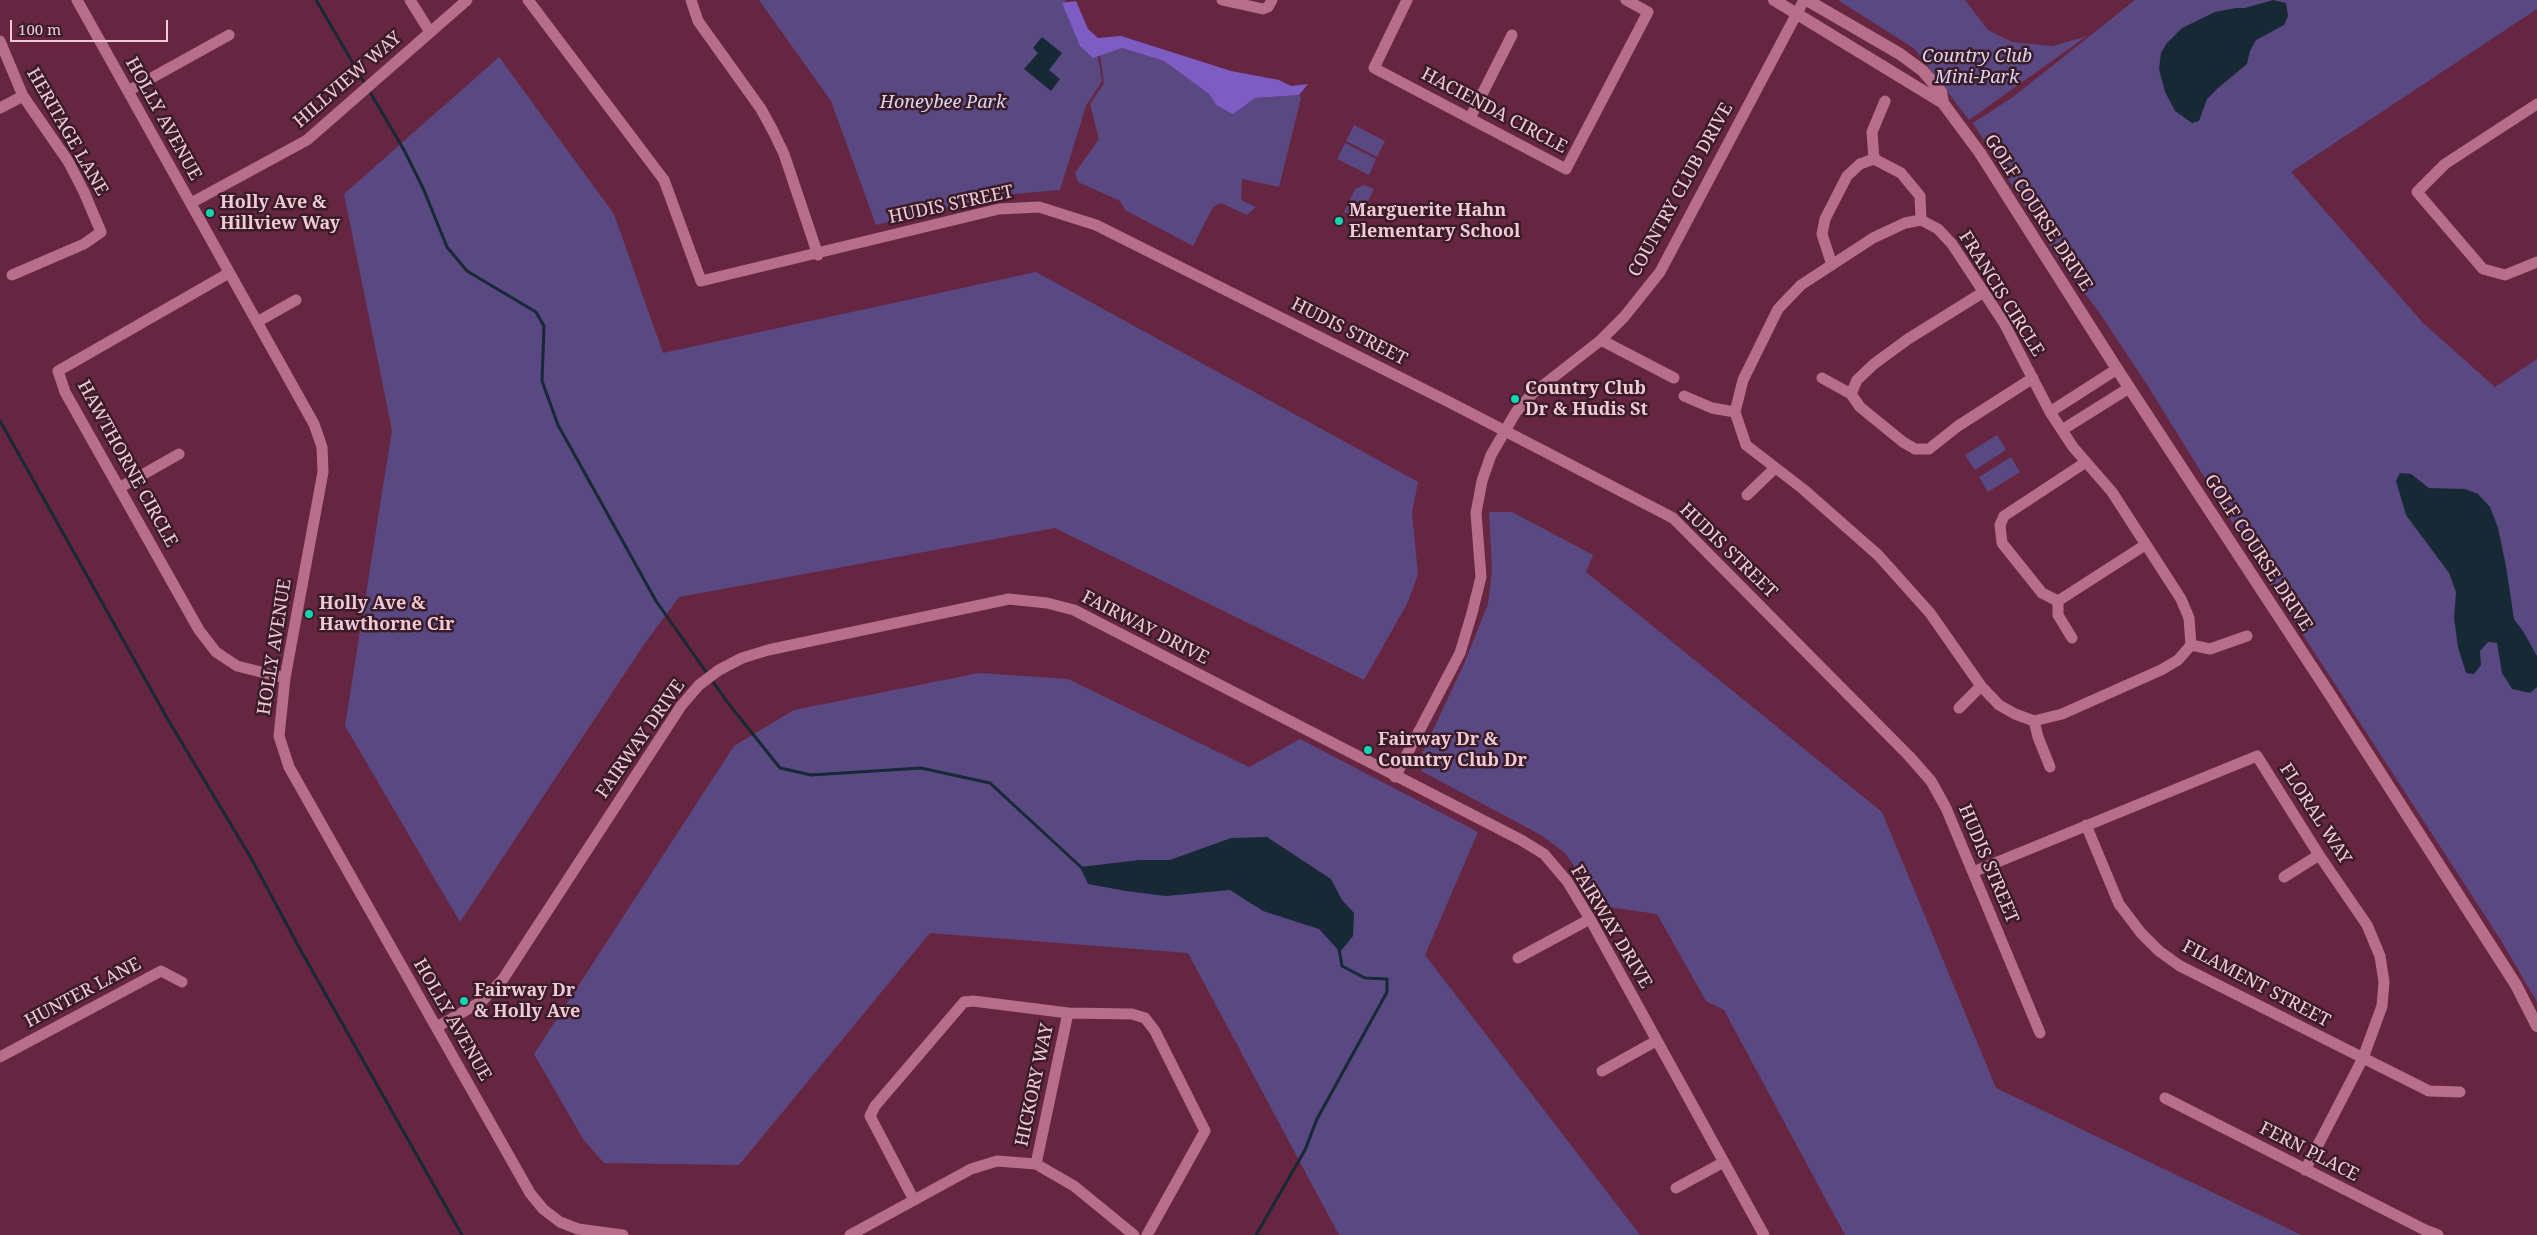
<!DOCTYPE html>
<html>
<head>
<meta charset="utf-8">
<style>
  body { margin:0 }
  #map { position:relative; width:2537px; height:1235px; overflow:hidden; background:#662642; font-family:"Noto Serif",serif }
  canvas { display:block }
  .scale { position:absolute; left:10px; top:20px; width:158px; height:22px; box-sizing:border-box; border:2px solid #f2cad7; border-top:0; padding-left:6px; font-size:15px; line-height:18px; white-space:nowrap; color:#f2cad7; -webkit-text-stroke:4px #3a1c28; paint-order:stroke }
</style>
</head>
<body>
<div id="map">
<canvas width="2537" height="1235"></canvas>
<div class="scale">100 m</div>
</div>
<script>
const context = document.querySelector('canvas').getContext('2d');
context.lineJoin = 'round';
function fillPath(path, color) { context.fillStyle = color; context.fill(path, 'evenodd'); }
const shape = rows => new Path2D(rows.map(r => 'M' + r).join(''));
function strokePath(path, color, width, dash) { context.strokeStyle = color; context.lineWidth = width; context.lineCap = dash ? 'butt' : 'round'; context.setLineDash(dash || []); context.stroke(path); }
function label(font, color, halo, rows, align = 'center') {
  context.font = font + ' "Noto Serif",serif'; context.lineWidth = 5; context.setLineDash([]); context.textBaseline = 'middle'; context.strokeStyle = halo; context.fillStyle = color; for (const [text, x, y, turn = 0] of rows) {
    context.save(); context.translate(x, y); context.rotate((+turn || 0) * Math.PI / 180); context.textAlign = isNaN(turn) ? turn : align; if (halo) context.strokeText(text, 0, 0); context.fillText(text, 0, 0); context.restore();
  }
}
fillPath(shape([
  [759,0,1065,0,1081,38,1097,52,1102,81,1086,106,1060,190,1001,195,876,225,831,101],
  [1838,0,1965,0,1988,30,2012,42,2053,46,2087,36,1969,120,1915,49],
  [2135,0,2537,0,2537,9,2291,172,2423,323,2495,387,2537,359,2537,1002,2502,942,2274,590,2146,383,2099,312,2059,260,1973,123,2013,97],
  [1122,48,1164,61,1209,94,1216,105,1255,98,1299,95,1301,98,1279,187,1242,179,1241,200,1256,207,1247,215,1221,203,1213,207,1193,246,1125,210,1120,201,1078,182,1075,173,1099,139,1090,104,1104,83,1100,55],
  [499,57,614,214,663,353,1036,272,1418,482,1412,513,1418,574,1408,602,1364,680,1055,528,679,597,643,646,460,922,345,726,392,430,344,194],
  [1354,125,1385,141,1377,157,1346,141],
  [1345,143,1376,159,1369,175,1337,159],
  [1364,185,1374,189,1359,219,1344,212,1355,189],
  [1997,435,2006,450,1975,470,1965,455],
  [2011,457,2020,472,1988,492,1979,477],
  [1489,512,1512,512,1593,555,1586,572,1882,812,1996,1088,2301,1235,1845,1235,1724,1010,1706,1001,1657,914,1602,906,1565,853,1541,835,1423,772,1417,764,1464,664,1488,604,1492,570],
  [979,673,1068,679,1249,767,1300,739,1478,832,1425,955,1640,1235,1339,1235,1188,953,930,933,739,1165,604,1163,583,1139,534,1054,734,746,794,710]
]), '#5a4883');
fillPath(shape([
  [1076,1,1088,29,1098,38,1121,36,1231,71,1279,80,1291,86,1308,84,1299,95,1255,98,1233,114,1216,105,1209,94,1164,61,1122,48,1093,58,1080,46,1062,3]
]), '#7d5cc3');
fillPath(shape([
  [2273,0,2286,3,2288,16,2284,25,2256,40,2250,51,2247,64,2218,88,2207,99,2199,121,2192,123,2175,111,2165,92,2159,69,2161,53,2167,43,2182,28,2215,12,2236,8,2245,8],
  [1042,37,1062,53,1049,70,1060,79,1051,91,1024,69,1038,53,1033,48],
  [2400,473,2411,474,2429,488,2465,489,2478,494,2490,507,2498,528,2506,566,2514,619,2523,631,2537,656,2537,687,2530,693,2512,689,2502,673,2497,643,2488,642,2480,651,2481,665,2474,674,2466,673,2458,647,2454,618,2456,592,2449,573,2406,515,2396,481],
  [1267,837,1331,879,1342,900,1354,913,1353,936,1340,952,1319,929,1263,911,1230,890,1166,896,1126,891,1088,884,1080,867,1139,860,1170,860,1231,838]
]), '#172934');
strokePath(shape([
  [316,0,404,150,423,188,447,247,467,271,536,312,544,326,542,381,558,425,656,601,728,703,780,768,811,775,921,768,990,783,1082,868],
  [0,421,167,718,251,858,300,949,462,1235],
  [1256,1235,1305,1150,1317,1119,1387,992,1387,979,1365,978,1342,966,1339,949]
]), '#172934', 3);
strokePath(shape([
  [77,0,314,424,322,447,323,472,285,678,279,736,289,767,530,1193,543,1209,560,1222,578,1229,623,1235],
  [410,0,430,32],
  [528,0,664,180,701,281,999,209,1039,207,1096,225,1451,403,1673,518,1909,756,1931,781,1946,808,2040,1033],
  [691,0,698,21,761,109,773,131,784,154,818,255],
  [1222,0,1263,9,1268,7,1272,0],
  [1407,0,1374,68,1566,169,1648,12,1626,0],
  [0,41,23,96,68,161,84,192,101,232,84,244,12,275],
  [128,91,229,35],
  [2537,104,2445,164,2417,192,2483,269,2505,275,2537,262],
  [0,108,23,96],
  [1470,118,1512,35],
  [1874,159,1872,132,1885,101],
  [191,203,307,140,467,0],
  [1921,220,1938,229,1952,244,2004,323,2050,412,2073,447,2112,492,2181,599,2189,618,2191,645,2178,660,2161,670,2062,714,2034,721,2015,714,1999,705,1981,686,1930,613,1878,555,1803,489,1746,445,1735,412,1743,380,1778,309,1801,285,1873,238,1905,223,1921,220],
  [1832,265,1822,234,1825,219,1847,176,1860,164,1874,159,1901,173,1920,196,1921,220],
  [229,273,58,371,65,392,199,630,216,652,237,666,285,678],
  [1982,293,1908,339,1874,364,1857,380,1851,394,1860,407,1903,442,1915,449,1929,449,1958,426,2033,378],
  [257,322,296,300],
  [1601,340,1674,378],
  [1822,378,1851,394],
  [1684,396,1712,408,1735,412],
  [2050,412,2117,369],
  [2062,430,2129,388],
  [119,488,179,454],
  [1747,495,1775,468],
  [2058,601,2042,593,2002,543,2000,525,2004,516,2086,462],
  [2058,601,2145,545],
  [2058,601,2058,615,2072,638],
  [2191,645,2210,649,2247,636],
  [1959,708,1981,686],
  [2034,721,2038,737,2050,767],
  [1395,777,1460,653,1472,613,1481,577,1476,513,1482,481,1491,455,1516,412,1532,394,1601,340,1624,317,1660,272,1804,0],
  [2086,825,2119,904,2141,933,2159,951,2180,966,2429,1091,2460,1092],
  [1973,872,2257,756,2319,855,2367,925,2380,956,2384,982,2382,1006,2363,1058,2305,1170],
  [2284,877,2319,855],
  [1518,958,1590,919],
  [437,1027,482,1001,503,979,681,706,699,685,719,670,742,658,768,650,1009,599,1047,603,1074,610,1521,840,1544,854,1567,881,1590,919,1764,1235],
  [0,1057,161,971,182,982],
  [1602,1071,1656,1041],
  [2165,1098,2425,1230,2438,1235],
  [1036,1164,1068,1013],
  [1676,1188,1724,1162],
  [914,1200,870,1116,875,1106,964,1002,973,1001,1068,1013,1132,1014,1145,1018,1155,1031,1205,1131,1147,1235],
  [850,1235,971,1169,997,1161,1036,1164,1074,1186,1134,1235]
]), '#b66e89', 11);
strokePath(shape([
  [1774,0,1943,103,1980,153,2117,369,2329,693,2516,985,2537,1026],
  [1807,0,1900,54,1923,71,1941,92,1943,103]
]), '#b66e89', 12);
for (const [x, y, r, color] of [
  [210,213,5,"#11d5b4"],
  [1339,221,5,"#11d5b4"],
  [1515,399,5,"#11d5b4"],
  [309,614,5,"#11d5b4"],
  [1368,750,5,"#11d5b4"],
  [464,1001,5,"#11d5b4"]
]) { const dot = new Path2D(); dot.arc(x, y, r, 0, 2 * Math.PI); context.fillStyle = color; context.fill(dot); strokePath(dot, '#3a1c28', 2); }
label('italic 18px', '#dcd6f1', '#3a1c28', [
  ["Country Club",1977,57],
  ["Mini-Park",1977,78],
  ["Honeybee Park",943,103]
]);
label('18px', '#f2cad7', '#3a1c28', [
  ["HILLVIEW WAY",348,80,-41],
  ["HACIENDA CIRCLE",1494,111,28],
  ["HOLLY AVENUE",163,119,61],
  ["HERITAGE LANE",67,132,60],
  ["COUNTRY CLUB DRIVE",1681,190,-61],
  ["HUDIS STREET",951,205,-12],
  ["GOLF COURSE DRIVE",2038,213,57],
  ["FRANCIS CIRCLE",2001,294,58],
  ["HUDIS STREET",1349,332,27],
  ["HAWTHORNE CIRCLE",127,464,61],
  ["HUDIS STREET",1728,551,44],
  ["GOLF COURSE DRIVE",2258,553,57],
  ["FAIRWAY DRIVE",1145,628,27],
  ["HOLLY AVENUE",275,647,-81],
  ["FAIRWAY DRIVE",641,739,-55],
  ["FLORAL WAY",2315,814,57],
  ["HUDIS STREET",1988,864,67],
  ["FAIRWAY DRIVE",1611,927,59],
  ["FILAMENT STREET",2256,984,28],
  ["HUNTER LANE",83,993,-28],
  ["HOLLY AVENUE",452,1020,60],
  ["HICKORY WAY",1035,1085,-78],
  ["FERN PLACE",2309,1152,27]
]);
label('bold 18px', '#f2cad7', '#3a1c28', [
  ["Holly Ave &",220,203],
  ["Hillview Way",220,224],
  ["Marguerite Hahn",1349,211],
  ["Elementary School",1349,232],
  ["Country Club",1525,389],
  ["Dr & Hudis St",1525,410],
  ["Holly Ave &",319,604],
  ["Hawthorne Cir",319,625],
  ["Fairway Dr &",1378,740],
  ["Country Club Dr",1378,761],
  ["Fairway Dr",474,991],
  ["& Holly Ave",474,1012]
], 'left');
</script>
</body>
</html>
